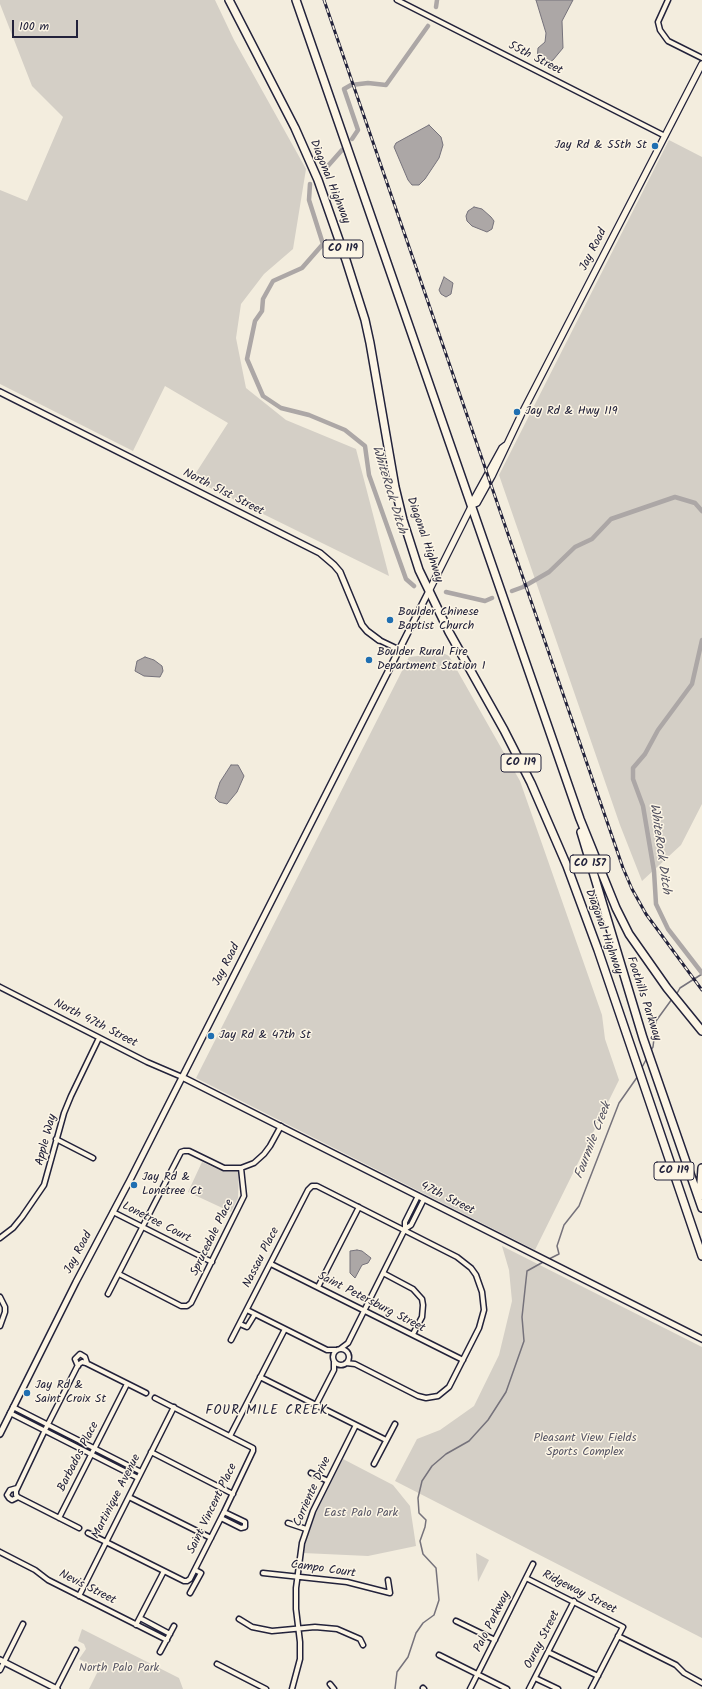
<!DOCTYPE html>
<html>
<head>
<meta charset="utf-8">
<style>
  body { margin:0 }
  #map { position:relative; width:702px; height:1689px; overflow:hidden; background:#f3edde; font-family:Kalam,sans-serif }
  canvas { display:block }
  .scale { position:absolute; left:12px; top:20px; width:66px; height:18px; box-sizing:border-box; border:2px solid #22223b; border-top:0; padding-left:5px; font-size:12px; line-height:14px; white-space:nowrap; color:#22223b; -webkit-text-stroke:3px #fcf5e5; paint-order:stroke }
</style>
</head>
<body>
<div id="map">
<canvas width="702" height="1689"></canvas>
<div class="scale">100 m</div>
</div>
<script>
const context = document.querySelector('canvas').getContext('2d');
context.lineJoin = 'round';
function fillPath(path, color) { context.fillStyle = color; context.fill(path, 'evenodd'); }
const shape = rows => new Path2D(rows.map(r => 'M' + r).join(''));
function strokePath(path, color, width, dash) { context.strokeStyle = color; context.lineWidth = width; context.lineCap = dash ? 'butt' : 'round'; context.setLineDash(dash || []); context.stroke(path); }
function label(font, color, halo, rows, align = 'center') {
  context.font = font + ' Kalam,sans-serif'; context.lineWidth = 3; context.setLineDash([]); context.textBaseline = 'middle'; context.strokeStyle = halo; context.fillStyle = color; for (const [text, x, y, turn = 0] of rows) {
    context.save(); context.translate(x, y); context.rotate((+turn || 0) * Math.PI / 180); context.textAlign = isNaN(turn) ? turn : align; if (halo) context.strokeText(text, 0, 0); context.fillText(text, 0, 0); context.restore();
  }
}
fillPath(shape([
  [0,0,215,0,234,40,306,169,293,249,264,274,241,304,236,338,246,388,286,420,356,449,389,576,192,479,228,423,165,386,133,451,0,384,0,190,27,201,63,117,32,86,0,4],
  [669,140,702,157,702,804,681,845,642,881,620,825,499,475],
  [431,647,449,656,520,781,602,1015,605,1039,619,1080,535,1250,196,1078,409,657,427,655],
  [202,1162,216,1168,227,1171,239,1171,238,1198,231,1212,188,1192],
  [502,1246,702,1347,702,1638,395,1481,417,1439,440,1430,474,1406,499,1355,512,1301,509,1270],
  [343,1459,393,1485,410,1506,416,1546,368,1556,303,1553,308,1535,316,1513],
  [476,1553,489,1560,478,1582],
  [82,1629,179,1678,183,1689,89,1689,99,1669,79,1659,86,1649,84,1644,78,1641]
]), '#d4cfc6');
const water = shape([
  [536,0,573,0,562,21,563,48,553,60,545,65,537,61,538,48,545,42,546,33,536,0],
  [429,125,441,137,443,145,439,158,425,179,419,185,412,185,408,180,394,147,396,143,429,125],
  [474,207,482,209,491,217,494,221,492,229,487,232,472,226,467,221,466,216,468,211,474,207],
  [444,277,453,283,451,294,446,297,441,294,439,290,444,277],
  [145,657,154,660,162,666,163,671,160,677,144,676,135,671,137,661,145,657],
  [231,765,238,765,244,776,237,792,227,804,219,802,215,798,220,782,231,765],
  [357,1250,362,1251,371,1258,368,1263,362,1265,355,1278,350,1273,350,1251,357,1250]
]);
fillPath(water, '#aca7a6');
strokePath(water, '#75727b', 1);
strokePath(shape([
  [676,995,680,988,702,974],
  [650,1051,653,1047,656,1021,672,999],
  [641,1069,647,1058],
  [549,1259,559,1254,557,1246,564,1225,579,1206,619,1103,638,1076],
  [395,1689,397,1672,408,1657,416,1633,423,1623,434,1615,439,1600,436,1568,423,1554,420,1541,425,1527,426,1520,419,1513,418,1498,422,1481,432,1466,446,1454,469,1441,488,1420,506,1392,524,1341,522,1317,527,1271,545,1261]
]), '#75727b', 1.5);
strokePath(shape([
  [436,7,437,0],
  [352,139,358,130,344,89,351,85,368,83,386,85,428,26],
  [327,167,342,150],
  [310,184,309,200,323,244,302,268,273,281,263,299,262,311,255,321,247,359,263,396,281,408,309,415,345,430,365,446,369,475,406,579,414,586],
  [512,591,523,587,549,572,575,547,592,539,611,519,675,497,695,503,702,511],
  [446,592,485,601,492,598],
  [702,640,692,684,658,730,645,754,633,768,633,779,643,806,654,871,656,904,668,929,702,973]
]), '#aca7a6', 4.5);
const minor = shape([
  [397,0,665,136],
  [668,0,658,22,660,30,668,41,702,58],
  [379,640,400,650],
  [0,987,147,1062,182,1077],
  [56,1139,93,1158],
  [113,1212,212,1262],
  [405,1229,405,1222,418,1196],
  [0,1238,13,1228,22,1217,44,1185,64,1113,71,1096,99,1038],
  [271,1264,463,1360],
  [383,1273,413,1289,422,1299,423,1305,422,1317,413,1334],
  [119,1274,181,1306,187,1306,191,1303,244,1196,241,1168],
  [318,1287,359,1207],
  [108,1294,181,1152,184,1151,189,1151,224,1168,241,1168,254,1163,264,1154,270,1146,281,1126],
  [0,1297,5,1307,5,1312,0,1326],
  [247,1310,327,1350,336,1350],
  [240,1324,247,1327,255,1314],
  [231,1340,308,1190,312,1186,317,1186,457,1257,471,1268,476,1275,482,1292,484,1310,479,1328,449,1387,438,1396,426,1398,418,1396,355,1364,346,1363],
  '333 1357a8 8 0 1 1 16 0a8 8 0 1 1-16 0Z',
  [340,1349,348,1343,405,1229,411,1225,424,1199],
  [78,1366,75,1359,80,1354,85,1357,87,1363],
  [260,1377,386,1440],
  [316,1405,334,1370,334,1362],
  [13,1407,141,1472],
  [10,1413,138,1478],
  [230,1436,285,1329],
  [151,1452,233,1494],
  [374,1464,395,1424],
  [311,1473,328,1481],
  [17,1488,10,1490,7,1495,9,1498,12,1500,18,1497],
  [129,1497,211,1538],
  [59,1518,127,1384],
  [221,1518,241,1528,245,1527,245,1522,224,1512],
  [288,1523,306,1529],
  [79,1528,18,1497,16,1495,16,1491,45,1430,78,1365,82,1362,86,1363,146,1393],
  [88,1533,184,1581,187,1581,190,1579,224,1512,253,1451,253,1448,155,1398],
  [0,1552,35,1570,48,1580,167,1640],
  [263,1573,347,1582,390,1593,388,1580],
  [526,1578,623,1627,591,1689],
  [190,1593,201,1573,195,1570],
  [79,1596,174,1407],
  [140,1618,170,1634],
  [239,1619,252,1627,272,1631,315,1627,337,1629,360,1639,363,1645],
  [456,1621,495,1640],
  [136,1625,164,1571],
  [618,1636,676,1665,684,1673,702,1683],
  [160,1652,174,1626],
  [548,1652,598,1676],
  [439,1655,507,1689],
  [217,1664,266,1689],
  [0,1670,23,1624],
  [535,1678,558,1689],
  [330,1684,334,1689],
  [423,1688,424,1689],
  [56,1689,76,1650],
  [292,1689,300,1659,300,1642,296,1609,296,1588,302,1543,313,1511,356,1425],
  [470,1689,533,1564],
  [529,1689,574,1601]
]);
const tertiary = shape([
  [0,392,320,553,334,565,340,572,362,625,367,631,379,640],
  [182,1077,702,1339],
  [0,1434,76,1282,130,1180,429,591],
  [0,1660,57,1689]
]);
const secondary = shape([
  [472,505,477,503,492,476,521,415,702,64],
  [429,591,472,505,474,499,502,448,506,445]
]);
const trunk = shape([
  [229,0,295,128,318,180,346,260,365,320,370,343,395,487,403,520,419,570,449,632,504,730,531,783,567,866,598,950,702,1256],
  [296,0,580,819,616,908,629,934,667,988,702,1031],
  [581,832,643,1038,702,1208],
  [700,1196,702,1168]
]);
strokePath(minor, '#22223b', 7);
strokePath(tertiary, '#22223b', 8);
strokePath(secondary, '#22223b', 8);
strokePath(trunk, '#22223b', 10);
strokePath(minor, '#fcf5e5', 4);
strokePath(tertiary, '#fcf5e5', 5);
strokePath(secondary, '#fcf5e5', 5.5);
strokePath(trunk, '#fcf5e5', 7);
const rail = shape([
  [324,0,623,868,632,889,646,914,702,990]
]);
strokePath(rail, '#22223b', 3);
strokePath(rail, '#fcf5e5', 1.5, [4.5]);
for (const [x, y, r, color] of [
  [655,146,4,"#1f6fb2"],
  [517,412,4,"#1f6fb2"],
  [390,620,4,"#1f6fb2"],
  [369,660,4,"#1f6fb2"],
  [211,1036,4,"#1f6fb2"],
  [134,1185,4,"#1f6fb2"],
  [27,1393,4,"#1f6fb2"]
]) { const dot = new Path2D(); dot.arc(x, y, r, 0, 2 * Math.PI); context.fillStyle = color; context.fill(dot); strokePath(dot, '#fcf5e5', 1.5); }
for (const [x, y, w] of [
  [343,249,40],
  [521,763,40],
  [590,864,40],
  [674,1171,40]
]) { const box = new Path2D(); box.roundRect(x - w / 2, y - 9, w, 18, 3); context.fillStyle = '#fcf5e5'; context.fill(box); strokePath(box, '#22223b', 1); }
label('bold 11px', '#22223b', null, [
  ["CO 119",343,249],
  ["CO 119",521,763],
  ["CO 157",590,864],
  ["CO 119",674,1171]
]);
label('12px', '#22223b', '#fcf5e5', [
  ["55th Street",535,59,27],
  ["Diagonal Highway",329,182,68],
  ["Jay Road",594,250,-63],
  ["North 51st Street",223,493,27],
  ["Diagonal Highway",424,540,71],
  ["Diagonal Highway",603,932,70],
  ["Jay Road",227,965,-63],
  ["Foothills Parkway",643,999,72],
  ["North 47th Street",95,1024,27],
  ["Apple Way",47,1140,-75],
  ["47th Street",447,1199,27],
  ["Lonetree Court",156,1223,27],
  ["Sprucedale Place",213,1238,-64],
  ["Jay Road",79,1253,-62],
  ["Nassau Place",262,1258,-63],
  ["Saint Petersburg Street",371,1303,27],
  ["Barbados Place",79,1457,-63],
  ["Corriente Drive",313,1492,-66],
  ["Martinique Avenue",117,1497,-63],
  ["Saint Vincent Place",213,1509,-64],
  ["Campo Court",323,1570,8],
  ["Nevis Street",87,1588,27],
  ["Ridgeway Street",579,1593,27],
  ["Palo Parkway",493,1622,-63],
  ["Ouray Street",543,1640,-63]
]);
label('12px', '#22223b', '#fcf5e5', [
  ["Jay Rd & 55th St",647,146,"right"],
  ["Jay Rd & Hwy 119",525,412],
  ["Boulder Chinese",398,613],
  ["Baptist Church",398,627],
  ["Boulder Rural Fire",377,653],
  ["Department Station 1",377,667],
  ["Jay Rd & 47th St",219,1036],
  ["Jay Rd &",142,1178],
  ["Lonetree Ct",142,1192],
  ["Jay Rd &",35,1386],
  ["Saint Croix St",35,1400]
], 'left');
label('12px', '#575665', '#fcf5e5', [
  ["Pleasant View Fields",585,1439],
  ["Sports Complex",585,1453],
  ["East Palo Park",361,1514],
  ["North Palo Park",119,1669]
]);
label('italic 13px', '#525160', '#fcf5e5', [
  ["WhiteRock Ditch",388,490,73],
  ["WhiteRock Ditch",659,849,82],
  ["Fourmile Creek",594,1141,-69]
]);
context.letterSpacing = '1px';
label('13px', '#22223b', '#fcf5e5', [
  ["FOUR MILE CREEK",267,1412]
]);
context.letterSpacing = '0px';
</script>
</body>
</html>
